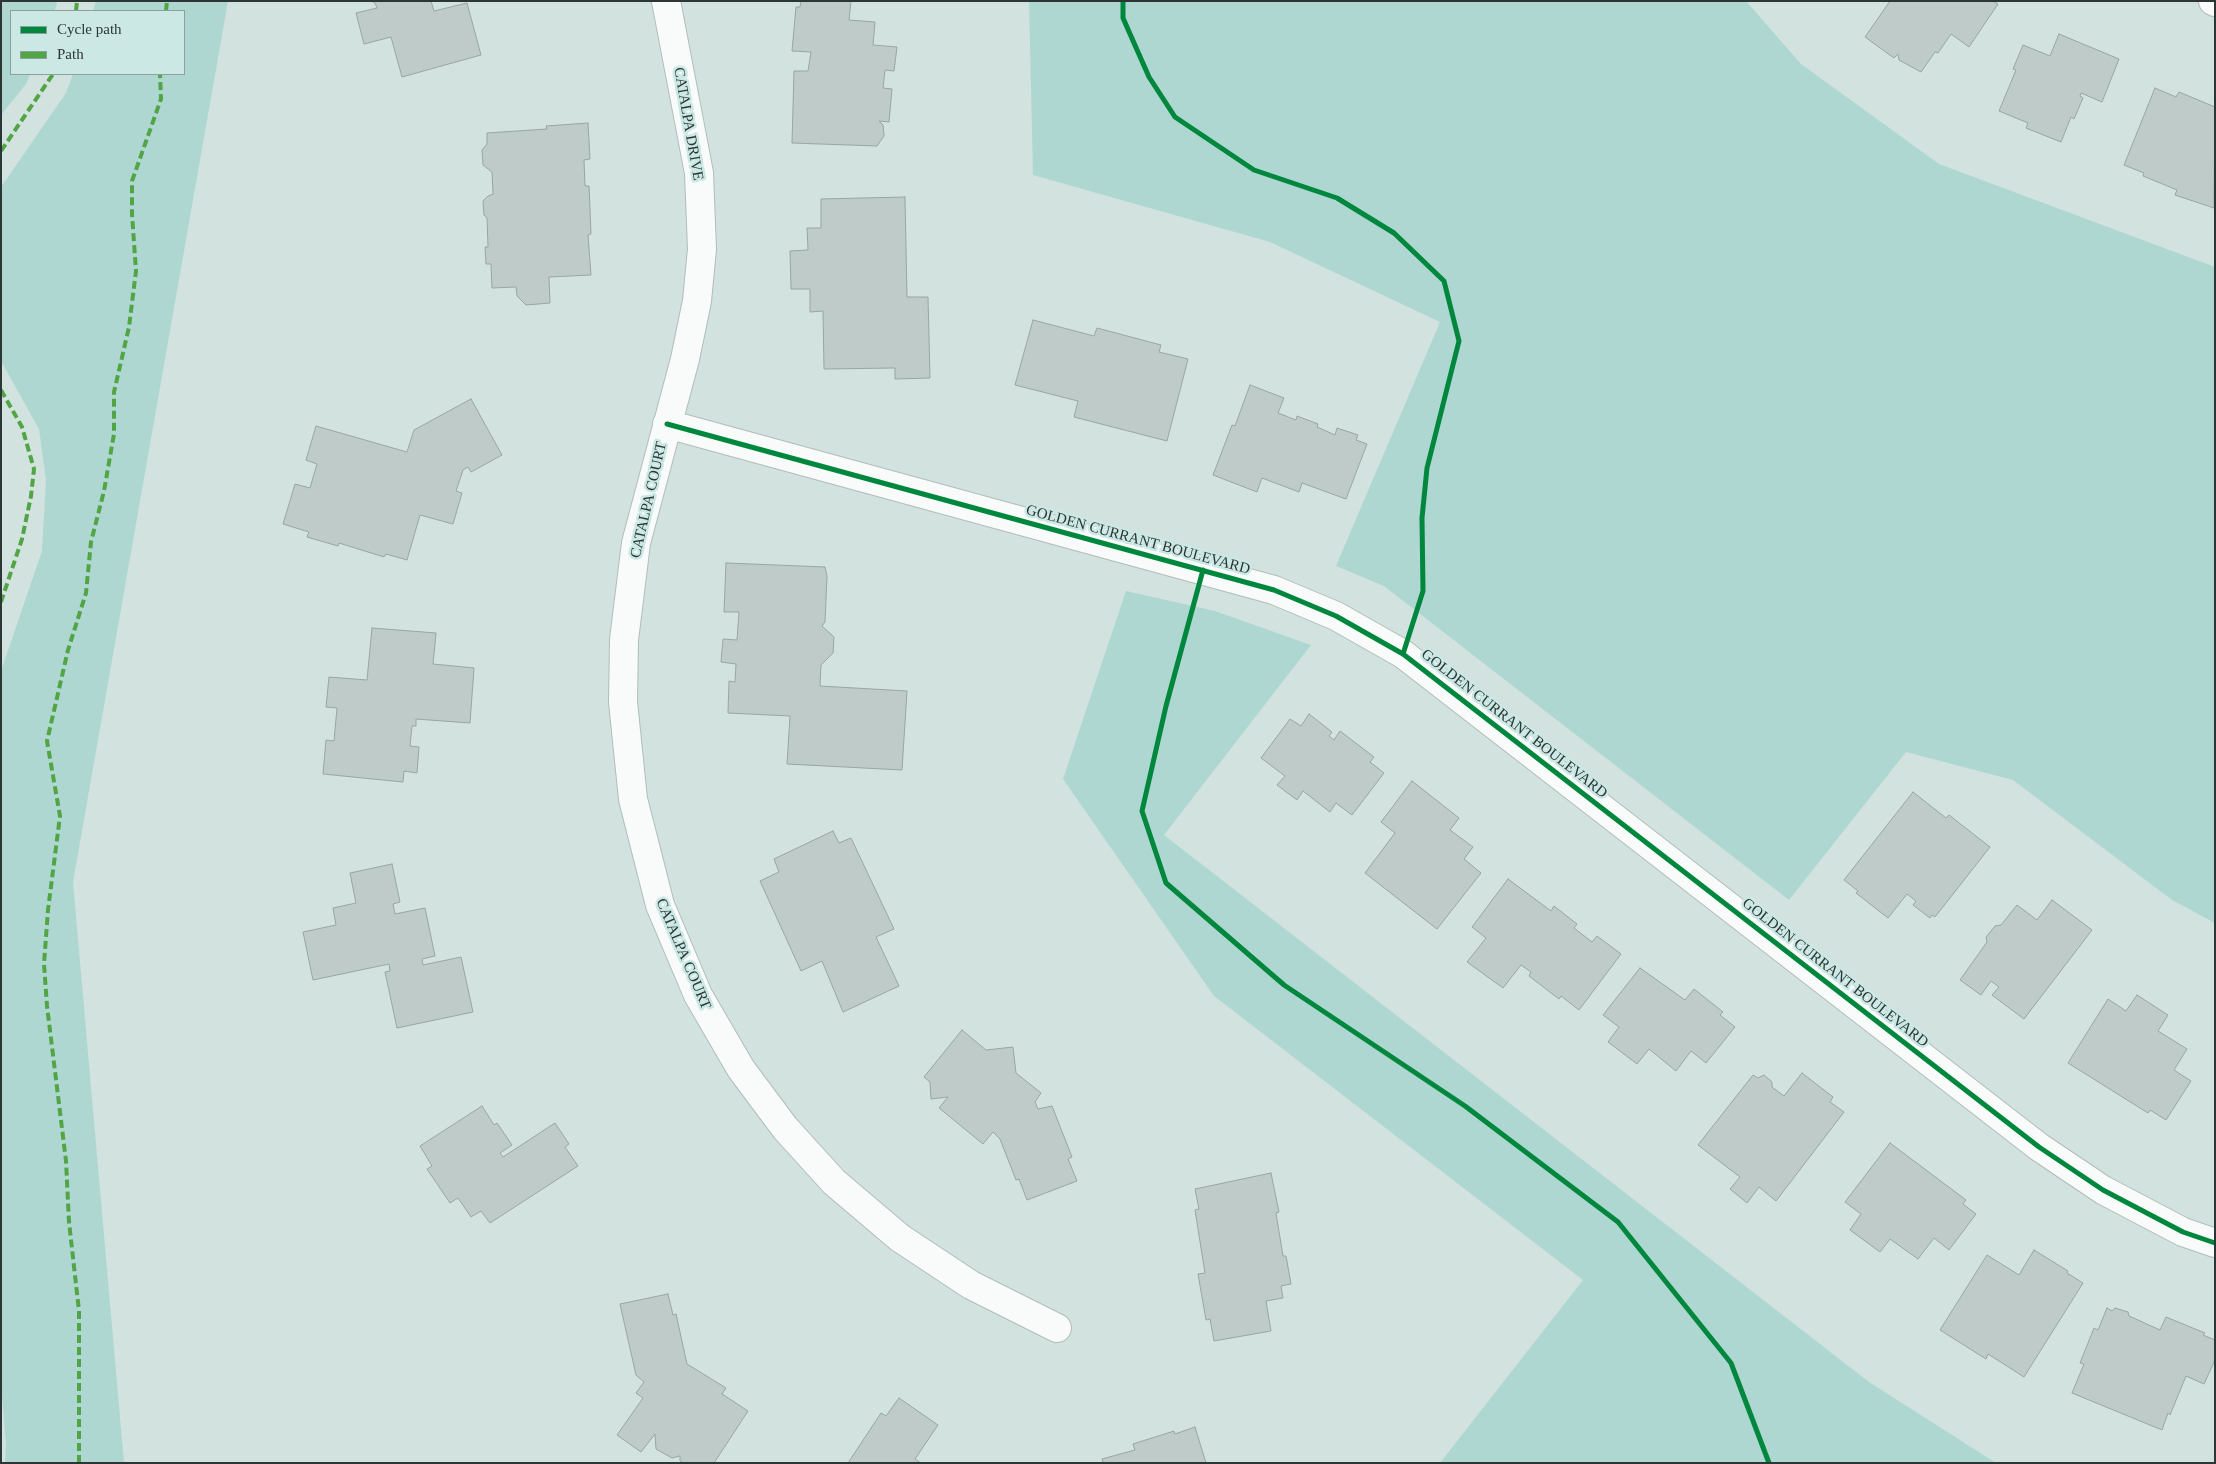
<!DOCTYPE html>
<html>
<head>
<meta charset="utf-8">
<style>
  body { margin:0 }
  #map { position:relative; width:2216px; height:1464px; overflow:hidden; background:#d1e2df; font-family:Georgia,serif }
  canvas { display:block }
  .frame { position:absolute; inset:0; border:2px solid #2b3635; pointer-events:none }
  .legend { position:absolute; left:10px; top:10px; width:175px; height:65px; box-sizing:border-box; background:#cbe8e4; border:1px solid #8ba19e; margin:0; padding:6px 9px; list-style:none; font-size:15px; color:#2b3635 }
  .legend li { display:flex; align-items:center; gap:10px; height:25px }
  .legend b { width:25px; border:1px solid #8ba19e }
</style>
</head>
<body>
<div id="map">
<canvas width="2216" height="1464"></canvas>
<div class="frame"></div>
<ul class="legend">
<li><b style="height:6px;background:#00873e"></b>Cycle path</li>
<li><b style="height:6px;background:#51a544"></b>Path</li>
</ul>
</div>
<script>
const context = document.querySelector('canvas').getContext('2d');
context.lineJoin = 'round';
function fillPath(path, color) { context.fillStyle = color; context.fill(path, 'evenodd'); }
const shape = rows => new Path2D(rows.map(r => 'M' + r).join(''));
function strokePath(path, color, width, dash) { context.strokeStyle = color; context.lineWidth = width; context.lineCap = dash ? 'butt' : 'round'; context.setLineDash(dash || []); context.stroke(path); }
function label(font, color, halo, rows, align = 'center') {
  context.font = font + ' Georgia,serif'; context.lineWidth = 5; context.setLineDash([]); context.textBaseline = 'middle'; context.strokeStyle = halo; context.fillStyle = color; for (const [text, x, y, turn = 0] of rows) {
    context.save(); context.translate(x, y); context.rotate((+turn || 0) * Math.PI / 180); context.textAlign = isNaN(turn) ? turn : align; if (halo) context.strokeText(text, 0, 0); context.fillText(text, 0, 0); context.restore();
  }
}
fillPath(shape([
  [1,1,56,1,57,5,54,11,11,11,11,74,30,74,26,84,1,115],
  [96,1,228,1,73,882,124,1463,5,1463,6,1445,1,1382,1,671,42,551,46,480,39,429,1,361,1,187,66,93,73,74,184,74,184,11,93,11],
  [1029,1,1746,1,1801,64,1939,164,2215,267,2215,923,2172,900,2013,780,1906,752,1789,900,1384,586,1336,566,1440,322,1270,242,1033,175],
  [1126,591,1215,611,1311,645,1164,835,1869,1382,1996,1463,1440,1463,1583,1280,1214,996,1063,779]
]), '#afd7d2');
const building = shape([
  [371,1,431,1,434,11,467,3,481,55,402,77,391,37,364,44,356,13,377,8,375,3,371,1],
  [801,1,851,1,849,20,875,22,873,45,897,47,894,71,885,70,883,88,892,89,889,122,879,121,883,125,884,136,877,146,792,143,794,71,808,71,811,52,792,51,796,7,800,7,801,1],
  [1890,1,1993,1,1998,4,1969,47,1951,34,1938,53,1935,52,1921,72,1899,60,1898,54,1894,58,1865,37,1890,1],
  [2059,34,2119,59,2102,102,2081,93,2080,96,2083,98,2074,119,2071,117,2061,142,2026,128,2028,123,1999,111,2016,70,2013,69,2023,45,2050,56,2059,34],
  [2155,88,2176,97,2179,92,2215,107,2214,208,2175,195,2177,190,2143,176,2144,173,2124,165,2155,88],
  [588,123,590,159,584,160,585,186,589,186,591,234,588,235,591,275,549,277,550,303,526,305,517,296,516,287,492,288,491,264,486,264,485,247,488,247,487,218,484,215,483,201,488,196,493,194,492,172,483,165,482,150,487,144,487,133,547,129,546,126,588,123],
  [905,197,907,297,928,297,930,378,895,379,895,368,824,369,823,311,810,312,810,289,791,289,790,251,808,250,807,228,821,228,821,199,905,197],
  [1033,320,1094,336,1097,328,1161,345,1159,352,1188,359,1167,441,1074,417,1078,401,1015,385,1033,320],
  [1250,385,1284,398,1278,413,1296,420,1297,416,1318,424,1317,427,1335,435,1337,428,1358,435,1356,440,1367,444,1346,499,1302,483,1299,492,1262,478,1257,492,1213,475,1232,425,1235,426,1250,385],
  [471,399,502,455,471,472,468,467,463,470,456,491,462,493,453,524,420,515,407,560,386,554,384,557,339,543,338,546,307,537,309,532,283,524,295,484,310,488,317,464,306,460,316,426,407,452,414,430,471,399],
  [726,563,825,567,827,576,825,622,822,626,834,637,833,653,821,665,820,686,907,691,902,770,787,764,790,716,728,713,729,681,735,682,736,664,721,662,723,639,737,640,739,612,724,612,726,563],
  [372,628,436,633,433,664,474,668,470,723,416,719,416,726,412,726,410,746,419,747,417,773,404,771,403,782,323,774,326,740,334,741,337,708,326,707,329,677,367,680,372,628],
  [1309,714,1332,732,1329,736,1334,740,1340,731,1374,757,1370,762,1384,773,1352,815,1336,803,1330,812,1303,791,1297,800,1277,785,1285,776,1261,758,1290,719,1301,726,1309,714],
  [1412,781,1459,818,1450,830,1473,847,1464,859,1481,873,1437,929,1365,873,1395,833,1381,822,1412,781],
  [1913,792,1946,818,1949,815,1990,847,1935,917,1932,915,1930,918,1913,905,1916,901,1907,894,1888,918,1856,893,1858,891,1844,880,1913,792],
  [833,831,839,843,851,838,894,929,876,937,899,986,843,1012,822,961,801,971,760,881,779,872,774,859,833,831],
  [392,864,400,902,393,904,395,914,425,908,435,956,422,959,423,965,461,957,473,1012,397,1028,385,972,390,971,389,964,313,980,303,932,336,925,333,908,356,903,350,873,392,864],
  [1508,879,1551,911,1554,906,1577,924,1574,928,1592,942,1597,936,1621,954,1579,1010,1561,996,1559,999,1529,976,1531,972,1521,965,1503,988,1467,962,1486,938,1472,927,1508,879],
  [2052,900,2092,930,2024,1019,1992,995,1999,987,1991,981,1981,995,1960,980,1987,942,1986,937,1995,926,2001,925,2017,905,2037,920,2052,900],
  [1640,968,1685,1000,1694,989,1723,1012,1720,1015,1735,1027,1706,1063,1691,1051,1676,1071,1649,1049,1637,1064,1608,1042,1619,1027,1603,1015,1640,968],
  [2137,995,2168,1015,2158,1031,2187,1049,2174,1070,2191,1081,2166,1120,2150,1110,2148,1113,2068,1063,2108,999,2126,1011,2137,995],
  [962,1030,986,1050,1013,1047,1016,1073,1041,1093,1035,1102,1038,1109,1052,1106,1072,1157,1068,1159,1077,1181,1027,1200,1019,1179,1016,1180,1000,1139,993,1132,983,1144,939,1108,948,1097,931,1099,930,1082,924,1077,962,1030],
  [1802,1073,1833,1097,1830,1102,1844,1112,1776,1201,1759,1187,1747,1203,1730,1189,1740,1177,1698,1145,1753,1075,1758,1078,1764,1075,1772,1082,1772,1087,1784,1096,1802,1073],
  [482,1106,494,1125,497,1123,512,1145,500,1153,503,1157,555,1123,569,1144,565,1147,578,1166,490,1223,481,1211,471,1217,458,1198,450,1203,427,1169,432,1166,420,1146,482,1106],
  [1890,1143,1966,1200,1963,1204,1976,1214,1949,1250,1934,1238,1918,1259,1890,1239,1880,1252,1850,1230,1861,1214,1845,1202,1890,1143],
  [1271,1173,1279,1212,1276,1213,1283,1256,1286,1256,1291,1284,1281,1286,1283,1298,1266,1301,1271,1331,1214,1341,1210,1319,1206,1320,1198,1274,1205,1273,1195,1210,1199,1209,1195,1189,1271,1173],
  [2034,1250,2068,1271,2067,1273,2083,1283,2024,1377,1988,1354,1986,1359,1940,1330,1987,1255,2019,1275,2034,1250],
  [668,1294,673,1315,676,1314,687,1364,726,1388,722,1394,748,1411,714,1463,684,1463,680,1461,680,1456,672,1458,656,1449,655,1434,641,1452,617,1435,643,1398,636,1393,644,1382,636,1375,620,1304,668,1294],
  [2107,1308,2112,1311,2115,1308,2128,1312,2129,1316,2160,1330,2166,1317,2205,1333,2203,1335,2215,1340,2215,1360,2204,1384,2186,1376,2170,1415,2168,1413,2162,1430,2072,1393,2084,1364,2080,1363,2094,1328,2098,1330,2107,1308],
  [899,1398,938,1425,915,1459,921,1463,848,1463,881,1413,886,1416,899,1398],
  [1195,1427,1206,1463,1103,1463,1102,1459,1135,1450,1133,1444,1174,1431,1175,1434,1195,1427]
]);
fillPath(building, '#becbc9');
strokePath(building, '#98a5a3', 1);
const street = shape([
  [666,1,699,173,702,249,697,301,685,359,636,543,624,640,623,702,633,799,660,905,698,995,741,1069,785,1128,834,1182,900,1238,971,1285,1057,1328],
  [2213,1,2215,2],
  [667,424,1274,590,1336,616,1403,654,2039,1147,2103,1190,2183,1232,2215,1243]
]);
strokePath(street, '#b0bdbb', 30);
strokePath(street, '#f8fbfa', 28);
strokePath(shape([
  [76,11,77,1],
  [166,11,167,1],
  [1,151,53,74],
  [1,390,22,427,34,469,31,496,22,539,1,602],
  [79,1463,79,1311,69,1222,66,1161,47,1006,44,964,48,910,60,816,47,741,68,650,86,593,91,542,104,491,114,434,114,392,129,327,136,271,132,214,132,181,161,99,160,74]
]), '#51a544', 4, [8, 4]);
strokePath(shape([
  [1123,1,1123,18,1149,77,1175,117,1254,170,1337,198,1394,233,1444,281,1459,341,1427,468,1422,518,1423,591,1403,654],
  [667,424,1274,590,1336,616,1403,654,2039,1147,2103,1190,2183,1232,2215,1243],
  [1203,570,1166,706,1142,811,1166,883,1284,985,1465,1106,1618,1222,1731,1363,1769,1463]
]), '#00873e', 5);
label('15px', '#2b3635', '#cbe8e4', [
  ["CATALPA DRIVE",688,124,80],
  ["CATALPA COURT",649,500,-77],
  ["GOLDEN CURRANT BOULEVARD",1138,540,15],
  ["GOLDEN CURRANT BOULEVARD",1514,724,38],
  ["CATALPA COURT",683,954,67],
  ["GOLDEN CURRANT BOULEVARD",1835,973,38]
]);
</script>
</body>
</html>
